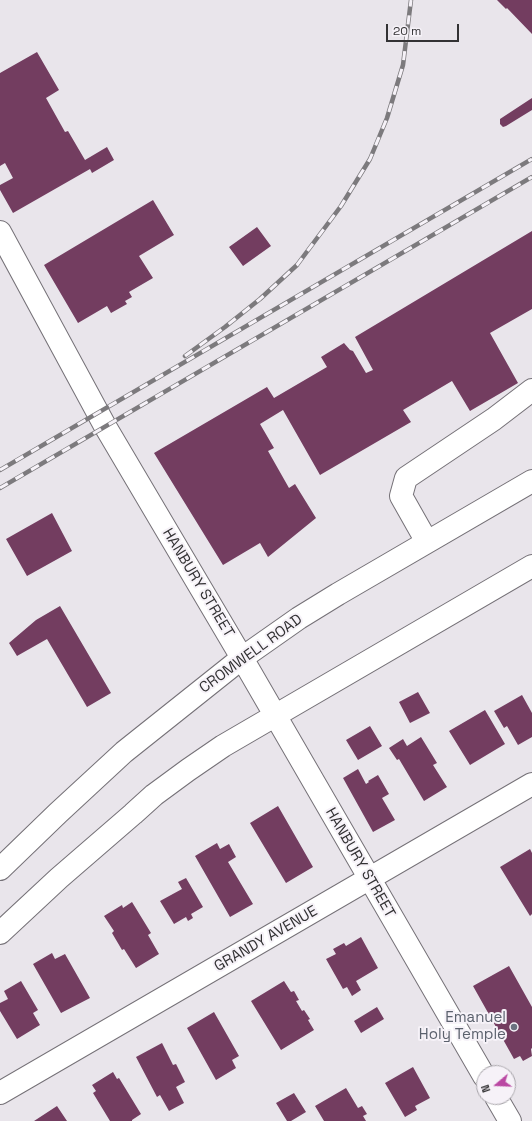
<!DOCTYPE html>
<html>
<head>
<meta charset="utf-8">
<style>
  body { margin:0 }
  #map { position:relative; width:532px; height:1121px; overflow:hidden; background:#e9e5eb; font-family:"Space Grotesk",sans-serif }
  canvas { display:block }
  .north { position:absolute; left:476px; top:1065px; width:40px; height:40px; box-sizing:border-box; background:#f6f2f8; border:1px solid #a8a5aa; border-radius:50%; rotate:251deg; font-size:11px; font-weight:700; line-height:16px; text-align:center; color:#333234 }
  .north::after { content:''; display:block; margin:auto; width:14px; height:18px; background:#ba48a3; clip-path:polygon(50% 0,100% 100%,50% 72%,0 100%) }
  .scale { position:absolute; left:386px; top:24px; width:73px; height:18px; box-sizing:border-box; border:2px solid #333234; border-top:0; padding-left:5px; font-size:12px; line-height:14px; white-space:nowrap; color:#333234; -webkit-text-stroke:3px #f6f2f8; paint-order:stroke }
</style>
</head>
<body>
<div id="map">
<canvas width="532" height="1121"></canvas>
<div class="north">N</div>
<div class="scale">20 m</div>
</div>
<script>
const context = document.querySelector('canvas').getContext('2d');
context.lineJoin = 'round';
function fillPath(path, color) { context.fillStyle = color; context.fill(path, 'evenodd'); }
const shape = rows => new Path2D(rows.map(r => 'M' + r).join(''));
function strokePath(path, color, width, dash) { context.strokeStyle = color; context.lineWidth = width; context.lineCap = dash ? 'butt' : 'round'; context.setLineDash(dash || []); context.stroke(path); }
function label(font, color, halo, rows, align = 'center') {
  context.font = font + ' "Space Grotesk",sans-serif'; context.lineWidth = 4; context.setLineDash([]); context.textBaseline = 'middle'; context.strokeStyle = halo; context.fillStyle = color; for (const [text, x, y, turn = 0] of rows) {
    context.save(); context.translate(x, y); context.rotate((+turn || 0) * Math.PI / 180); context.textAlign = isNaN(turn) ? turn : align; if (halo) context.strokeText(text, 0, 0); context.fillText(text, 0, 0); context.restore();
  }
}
fillPath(shape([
  [497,0,532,0,532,34,507,8,506,9],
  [37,52,59,90,46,98,65,132,68,131,85,160,107,147,114,160,92,173,90,169,13,213,0,190,0,185,13,178,5,163,0,166,0,73],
  [532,98,532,110,506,126,503,127,500,124,500,119],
  [153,200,174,235,139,256,153,278,129,292,132,297,125,301,127,304,111,313,107,306,78,323,44,265],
  [257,227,271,246,243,266,229,247],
  [532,231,532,309,490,333,518,383,470,411,452,381,403,410,411,422,320,475,283,410,260,424,274,448,268,451,289,488,295,484,316,518,268,557,260,543,223,565,154,453,267,387,274,398,327,367,321,357,344,343,350,350,353,351,366,373,373,370,355,337],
  [52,513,72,551,27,576,6,539],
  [60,606,111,693,87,707,47,639,17,656,9,643,36,620],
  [418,692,430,713,410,723,399,702],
  [522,695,532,713,532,737,518,745,507,726,504,728,494,711],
  [485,710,505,744,470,765,449,731],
  [370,726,382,746,358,760,346,740],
  [421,737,437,763,433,765,447,787,424,801,399,759,397,760,389,748,403,739,407,746],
  [358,769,366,784,369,782,368,781,378,775,389,794,382,798,395,820,373,832,343,778],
  [278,806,313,867,286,883,250,823],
  [217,843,220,849,229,844,236,857,228,862,253,904,230,917,195,856],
  [530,849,532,853,532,914,530,916,500,867],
  [186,878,203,907,191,914,193,918,188,921,186,917,174,924,160,901,182,889,178,882],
  [132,902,151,933,148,935,159,954,136,968,124,949,122,950,112,933,114,931,104,916,122,905,123,908],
  [361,937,378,968,356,981,361,990,352,996,347,987,343,989,326,959,336,954,333,949,344,943,346,946],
  [52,953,55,959,65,954,90,998,61,1013,33,964],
  [509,966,532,1007,532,1048,531,1049,532,1056,523,1061,520,1056,514,1059,473,986],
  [21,981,38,1010,33,1013,40,1025,17,1039,0,1011,0,1003,8,999,4,991],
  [284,981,291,992,294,991,299,1000,296,1001,302,1011,304,1010,310,1019,308,1020,314,1030,281,1050,251,1001],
  [377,1007,384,1019,361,1033,354,1021],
  [214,1012,239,1056,232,1060,236,1068,216,1080,187,1028],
  [162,1043,173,1065,176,1064,185,1082,176,1087,184,1103,169,1111,160,1095,157,1097,136,1057],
  [413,1067,430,1098,415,1106,417,1110,405,1117,385,1083],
  [113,1072,117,1079,119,1078,141,1114,132,1120,132,1121,110,1121,93,1093,96,1091,92,1085],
  [346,1088,358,1108,362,1106,367,1114,363,1116,366,1121,324,1121,315,1106],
  [294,1093,306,1112,291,1121,287,1121,276,1103],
  [57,1106,67,1121,34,1121]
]), '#733d60');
const minor = shape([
  [0,232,105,426,242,658,484,1076],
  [427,542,401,496,406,478,494,419,532,390],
  [0,869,58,813,124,752,242,658,299,618,338,594,532,481],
  [0,933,59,878,133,814,154,795,188,770,223,746,532,566],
  [0,1093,532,784],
  [496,1097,510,1121]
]);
strokePath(minor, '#757177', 24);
strokePath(minor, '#fff', 22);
const rail = shape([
  [185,356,225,327,260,299,297,265,341,206,370,159,387,118,403,65,411,0],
  [0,470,532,159],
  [0,488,532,177]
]);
strokePath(rail, '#7c7a7d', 4.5);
strokePath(rail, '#f6f2f8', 3, [9]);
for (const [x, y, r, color] of [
  [514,1027,4,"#6b7280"]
]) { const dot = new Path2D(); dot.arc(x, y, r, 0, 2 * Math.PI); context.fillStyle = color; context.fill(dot); strokePath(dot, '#f6f2f8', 1.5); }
label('15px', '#333234', '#f6f2f8', [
  ["HANBURY STREET",198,583,59],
  ["CROMWELL ROAD",251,654,-36],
  ["HANBURY STREET",360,863,60],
  ["GRANDY AVENUE",266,939,-30]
]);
label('15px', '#5b616d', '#f6f2f8', [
  ["Emanuel",506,1018],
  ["Holy Temple",506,1035]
], 'right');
</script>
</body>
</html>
